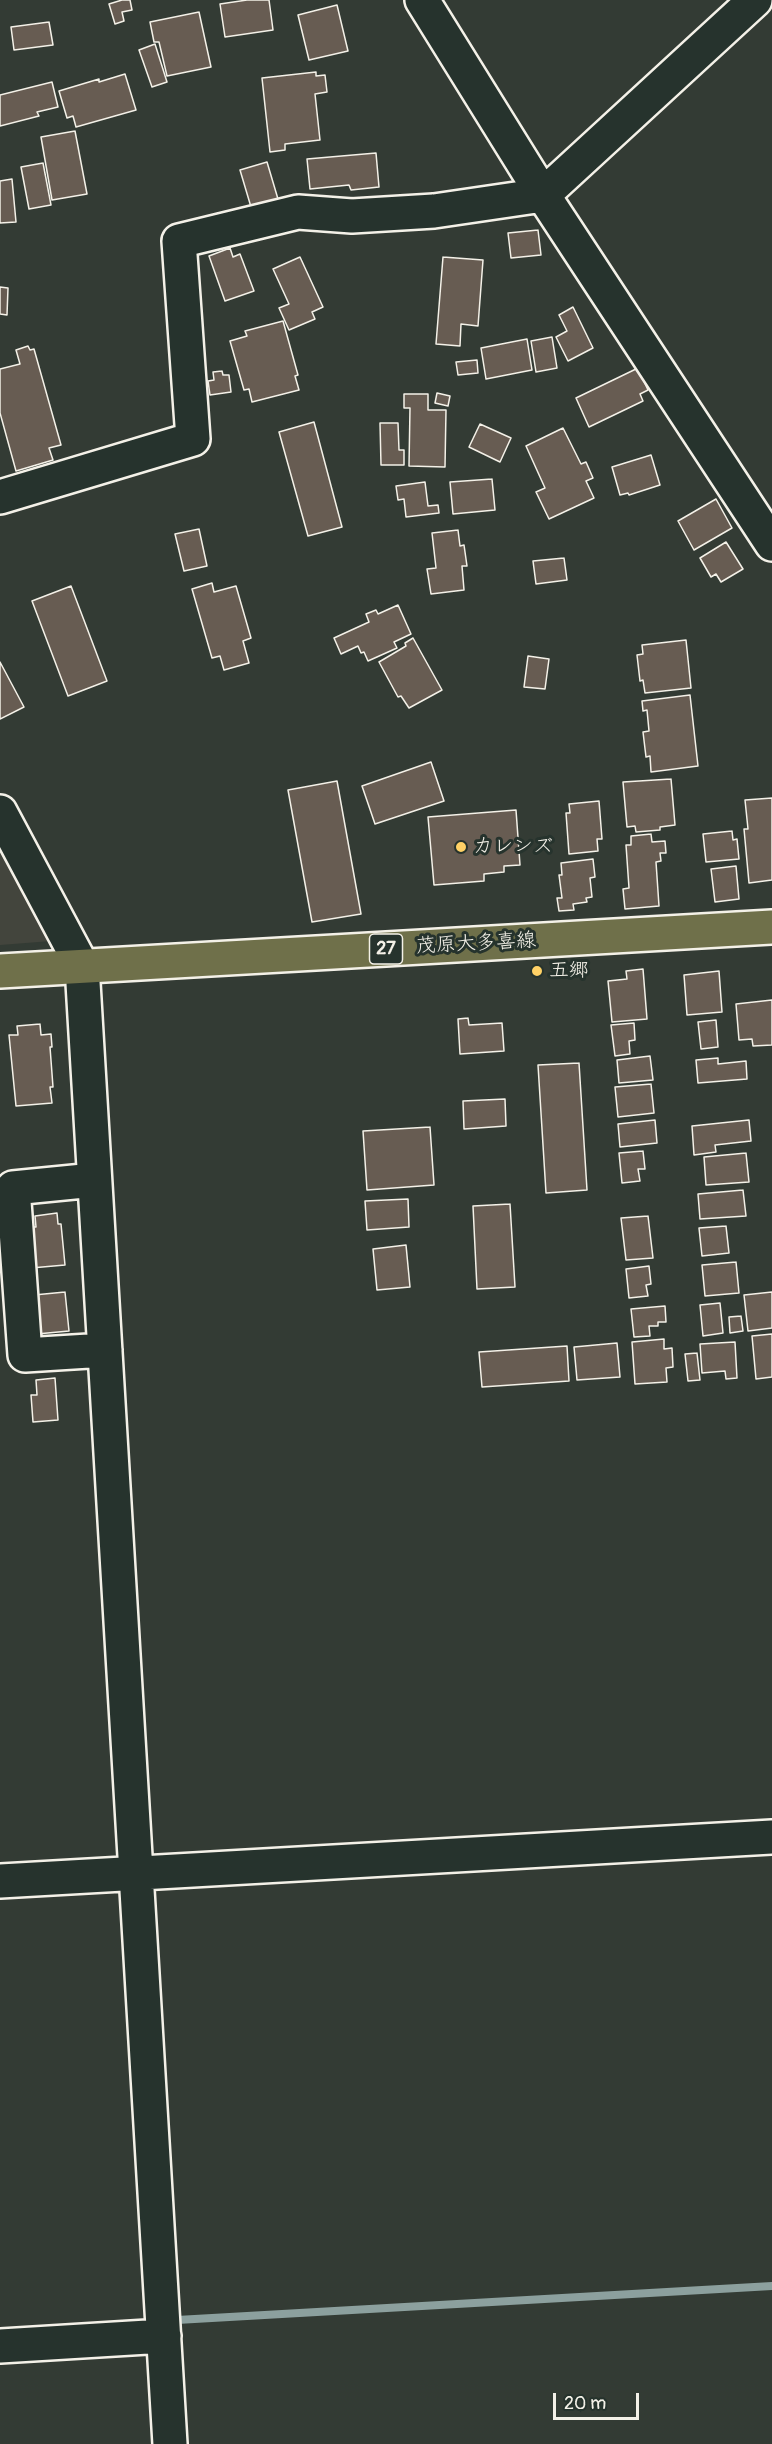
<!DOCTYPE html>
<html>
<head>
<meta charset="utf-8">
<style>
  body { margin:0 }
  #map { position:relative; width:772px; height:2444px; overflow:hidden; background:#333b34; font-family:Pangolin,sans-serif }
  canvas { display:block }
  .scale { position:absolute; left:553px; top:2393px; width:86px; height:27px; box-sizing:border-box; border:3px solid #f4f1e8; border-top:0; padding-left:8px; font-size:18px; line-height:21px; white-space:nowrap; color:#f4f1e8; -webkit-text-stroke:4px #26332d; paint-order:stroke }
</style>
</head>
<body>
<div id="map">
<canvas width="772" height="2444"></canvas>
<div class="scale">20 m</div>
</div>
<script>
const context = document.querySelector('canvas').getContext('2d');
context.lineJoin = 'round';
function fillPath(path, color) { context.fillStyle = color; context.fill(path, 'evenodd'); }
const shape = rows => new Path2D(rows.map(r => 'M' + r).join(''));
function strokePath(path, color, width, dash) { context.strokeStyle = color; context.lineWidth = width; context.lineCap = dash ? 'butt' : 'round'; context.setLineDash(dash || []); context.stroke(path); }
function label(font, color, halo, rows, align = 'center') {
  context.font = font + ' Pangolin,"Klee One",sans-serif'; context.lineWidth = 6; context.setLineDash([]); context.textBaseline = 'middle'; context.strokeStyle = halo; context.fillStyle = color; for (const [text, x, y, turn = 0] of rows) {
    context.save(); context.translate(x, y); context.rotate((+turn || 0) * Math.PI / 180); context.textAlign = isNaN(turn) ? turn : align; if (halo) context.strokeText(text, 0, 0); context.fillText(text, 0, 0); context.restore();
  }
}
fillPath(shape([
  [0,846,51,941,0,945]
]), '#43453d');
strokePath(shape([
  [177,2320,772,2286]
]), '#8ca09e', 8);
const building = shape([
  [122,0,130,0,132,10,122,12,124,21,115,24,109,4,122,0],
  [247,0,269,0,273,30,225,37,220,4,247,0],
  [337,5,348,51,309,60,298,15,337,5],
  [199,12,211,67,167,76,159,42,154,42,150,22,199,12],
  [49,22,53,45,14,50,11,27,49,22],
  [155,44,167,82,152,87,139,50,155,44],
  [316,72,316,76,325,75,327,92,315,94,320,140,285,144,285,150,270,152,262,78,316,72],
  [125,74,136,110,76,127,73,116,67,118,59,91,99,79,99,82,125,74],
  [52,82,58,107,37,112,39,116,0,126,0,95,52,82],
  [75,131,87,194,52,200,41,137,75,131],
  [376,153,379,187,351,190,349,185,310,189,307,159,376,153],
  [267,162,278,199,251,207,240,170,267,162],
  [43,163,51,205,29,209,21,167,43,163],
  [12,179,16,222,0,223,0,181,12,179],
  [538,230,541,255,511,258,508,233,538,230],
  [230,248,233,257,240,254,254,291,225,301,209,256,230,248],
  [300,257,323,307,312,312,315,319,289,330,279,308,289,304,273,269,300,257],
  [443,257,483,260,478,326,461,324,460,346,436,344,443,257],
  [0,287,8,288,7,315,0,314,0,287],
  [573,307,593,348,568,361,556,337,567,331,559,315,573,307],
  [283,321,298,375,295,376,299,390,252,402,249,389,244,390,230,341,247,336,245,331,283,321],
  [552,337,557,368,536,372,531,341,552,337],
  [527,339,532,370,486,379,481,348,527,339],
  [28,346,30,350,34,349,61,445,49,448,53,460,16,471,0,413,0,369,20,364,16,350,28,346],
  [477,360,478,373,458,375,456,362,477,360],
  [638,368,648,390,640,394,643,401,589,427,576,398,638,368],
  [222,371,223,375,229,375,231,392,210,395,208,381,214,380,213,372,222,371],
  [437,393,450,396,448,406,435,403,437,393],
  [404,394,428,394,428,410,446,410,445,467,409,466,410,408,404,408,404,394],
  [314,422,342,527,308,536,279,432,314,422],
  [380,423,398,423,399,450,404,450,404,465,381,465,380,423],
  [480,424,511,438,500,462,469,447,480,424],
  [563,428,581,464,586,462,593,478,586,481,594,498,549,519,536,492,545,488,526,446,563,428],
  [651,455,660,485,629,495,628,493,620,495,612,467,651,455],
  [492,479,495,510,453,514,450,482,492,479],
  [425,482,428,506,438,505,439,513,406,517,404,499,398,500,396,486,425,482],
  [716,499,732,528,694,550,678,521,716,499],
  [199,529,207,566,184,571,175,534,199,529],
  [458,530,460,546,464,545,467,566,462,566,464,590,431,594,427,569,436,568,432,533,458,530],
  [726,542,743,569,721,582,716,574,711,577,700,558,726,542],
  [564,558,567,580,536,584,533,561,564,558],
  [212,583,214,592,236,586,251,638,243,641,249,663,224,670,220,656,212,658,192,589,212,583],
  [71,586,107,681,68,696,32,601,71,586],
  [398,605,411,634,394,642,397,648,368,661,364,652,361,653,358,646,341,654,334,638,369,622,366,614,376,610,378,614,398,605],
  [413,638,442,690,409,708,401,696,398,697,379,662,406,646,405,643,413,638],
  [686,640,691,688,645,693,643,680,640,681,637,655,643,654,642,645,686,640],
  [528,656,549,659,545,689,524,687,528,656],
  [0,662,24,707,0,719,0,662],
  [690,695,698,766,651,772,650,756,646,757,643,732,649,731,647,710,643,711,642,701,690,695],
  [431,762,444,801,375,824,362,786,431,762],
  [671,779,675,825,660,827,660,830,636,832,635,826,627,827,623,782,671,779],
  [337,781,361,914,312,922,288,790,337,781],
  [772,798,772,880,749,883,744,829,748,829,745,800,772,798],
  [599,801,602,839,597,839,598,851,569,854,566,813,570,813,569,804,599,801],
  [516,810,520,865,504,866,504,872,484,874,484,881,434,885,428,817,516,810],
  [732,831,733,840,737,839,739,859,706,862,703,834,732,831],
  [651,834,652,842,665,841,666,853,660,853,661,861,656,862,659,906,625,909,623,889,629,888,626,845,631,845,631,836,651,834],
  [593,859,595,877,590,878,592,897,586,898,587,902,573,904,574,910,559,911,557,898,562,898,559,875,562,875,561,863,593,859],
  [736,866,739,899,715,902,711,869,736,866],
  [643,969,647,1019,612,1022,608,981,627,979,626,971,643,969],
  [719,971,722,1012,687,1015,684,975,719,971],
  [772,1000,772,1045,753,1046,752,1039,739,1040,736,1004,772,1000],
  [468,1018,469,1025,502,1023,504,1051,460,1054,458,1019,468,1018],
  [716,1020,718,1047,701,1049,698,1022,716,1020],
  [634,1023,635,1040,629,1041,630,1054,615,1056,611,1025,634,1023],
  [40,1024,41,1035,51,1034,52,1047,50,1047,53,1087,50,1087,52,1103,16,1106,9,1035,18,1035,17,1026,40,1024],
  [650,1056,653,1080,619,1083,617,1060,650,1056],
  [718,1058,718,1064,746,1061,747,1079,698,1083,696,1060,718,1058],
  [579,1063,587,1190,546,1193,538,1065,579,1063],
  [651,1084,654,1113,618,1117,615,1087,651,1084],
  [505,1099,506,1126,464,1129,463,1101,505,1099],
  [655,1120,657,1143,620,1147,618,1124,655,1120],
  [749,1120,751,1141,715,1145,716,1152,694,1155,692,1126,749,1120],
  [430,1127,434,1185,367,1190,363,1131,430,1127],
  [643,1151,645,1169,638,1169,640,1181,622,1183,619,1153,643,1151],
  [746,1153,749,1182,706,1185,704,1157,746,1153],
  [743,1190,746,1216,700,1219,698,1194,743,1190],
  [408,1199,409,1227,367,1230,365,1201,408,1199],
  [510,1204,515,1287,477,1289,473,1206,510,1204],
  [57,1213,58,1224,61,1224,65,1265,31,1268,28,1227,36,1227,35,1216,57,1213],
  [648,1216,653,1258,626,1260,621,1218,648,1216],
  [726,1226,729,1253,702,1256,699,1228,726,1226],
  [406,1245,410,1287,377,1290,373,1249,406,1245],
  [736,1262,739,1293,705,1296,702,1265,736,1262],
  [649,1266,651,1284,646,1285,648,1296,629,1298,626,1269,649,1266],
  [65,1292,69,1331,37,1334,34,1295,65,1292],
  [772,1292,772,1328,748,1331,744,1295,772,1292],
  [720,1303,723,1333,703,1336,700,1305,720,1303],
  [665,1306,666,1322,658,1322,658,1326,649,1326,650,1336,634,1337,631,1309,665,1306],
  [741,1316,743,1331,730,1333,729,1317,741,1316],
  [772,1334,772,1377,756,1379,752,1336,772,1334],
  [664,1339,664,1349,672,1348,673,1367,666,1368,667,1382,635,1384,632,1342,664,1339],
  [735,1342,737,1378,726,1379,725,1371,702,1373,700,1344,735,1342],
  [617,1343,620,1377,577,1380,574,1347,617,1343],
  [567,1346,569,1381,482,1387,479,1352,567,1346],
  [697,1353,700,1380,688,1381,685,1354,697,1353],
  [55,1378,58,1420,33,1422,31,1395,37,1395,36,1380,55,1378]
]);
fillPath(building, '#675c52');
strokePath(building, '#f4f1e8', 1.5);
const minor = shape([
  [422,0,543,195,772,544],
  [0,497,193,439,179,241,298,212,352,216,434,211,543,195,755,0],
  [0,812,82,966,170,2444],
  [94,1180,13,1188,25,1355,105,1350],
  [0,1881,772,1837],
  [0,2346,164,2336]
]);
const major = shape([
  [0,971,772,927]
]);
strokePath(minor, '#f4f1e8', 38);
strokePath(major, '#f4f1e8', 38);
strokePath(minor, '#26332d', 33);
strokePath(major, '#6f704a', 33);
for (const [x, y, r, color] of [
  [461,847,6,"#ffd166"],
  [537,971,6,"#ffd166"]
]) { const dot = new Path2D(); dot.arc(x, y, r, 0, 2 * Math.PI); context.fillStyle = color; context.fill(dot); strokePath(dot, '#26332d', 2); }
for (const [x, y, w] of [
  [386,949,33]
]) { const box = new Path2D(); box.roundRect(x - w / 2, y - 15, w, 30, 4.5); context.fillStyle = '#26332d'; context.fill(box); strokePath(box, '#f4f1e8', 1.5); }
label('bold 18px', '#f4f1e8', null, [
  ["27",386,949]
]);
label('20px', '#f4f1e8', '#26332d', [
  ["カレンズ",473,847],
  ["五郷",549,971]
], 'left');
label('20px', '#f4f1e8', '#26332d', [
  ["茂原大多喜線",476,944,-3]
]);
</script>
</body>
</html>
